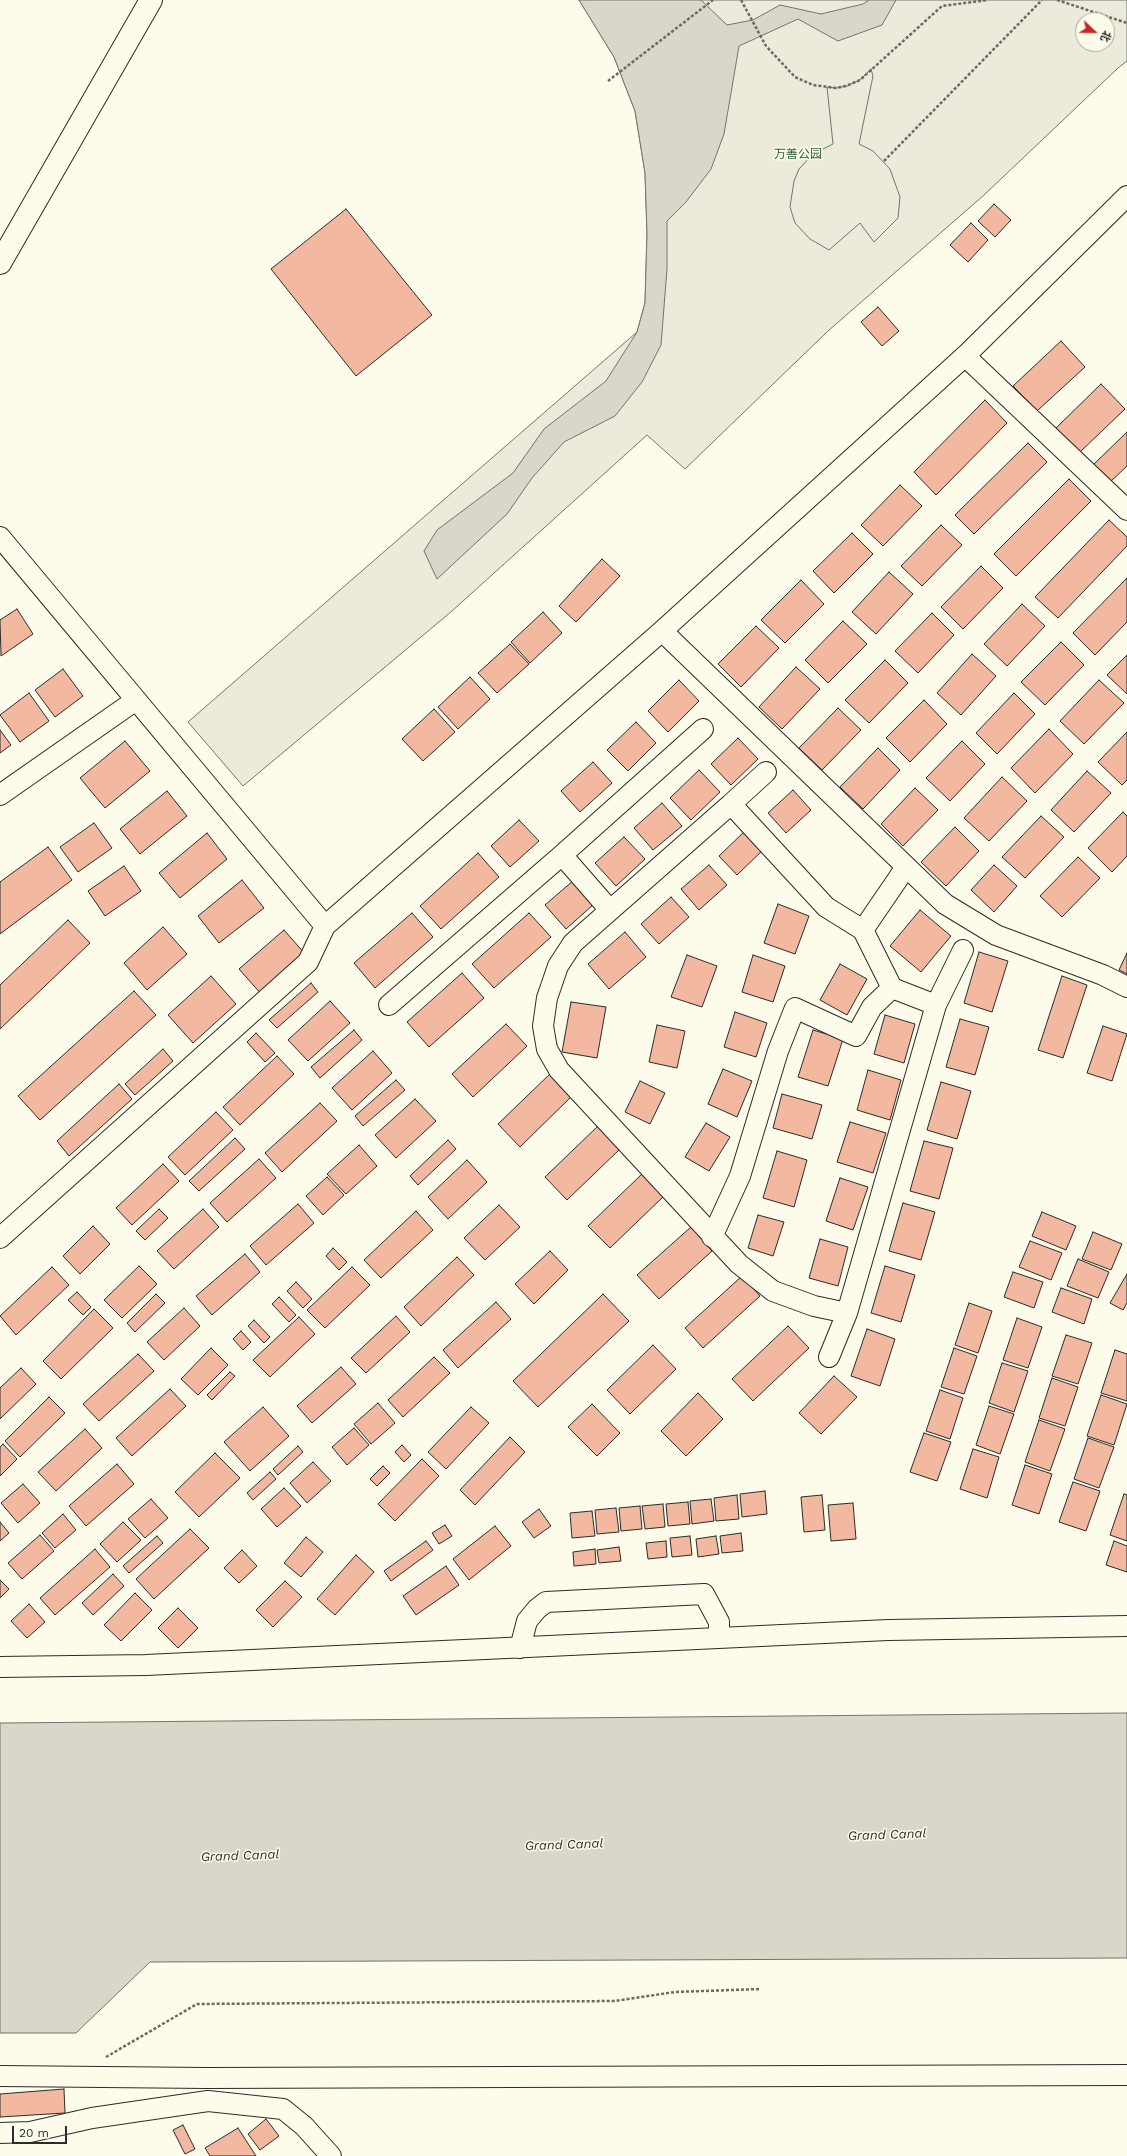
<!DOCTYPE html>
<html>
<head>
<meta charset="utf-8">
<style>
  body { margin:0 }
  #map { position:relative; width:1127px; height:2156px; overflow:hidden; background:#fdfbea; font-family:"Work Sans","Noto Sans SC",sans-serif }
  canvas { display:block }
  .north { position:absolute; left:1075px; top:12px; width:40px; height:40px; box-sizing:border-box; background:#fdfbea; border:1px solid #a9a89e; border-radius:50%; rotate:112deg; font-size:11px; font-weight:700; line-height:16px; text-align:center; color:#2b2b2b }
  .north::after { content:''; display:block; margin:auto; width:14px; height:18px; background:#c62828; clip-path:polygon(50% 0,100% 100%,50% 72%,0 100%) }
  .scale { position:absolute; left:12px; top:2126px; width:55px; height:18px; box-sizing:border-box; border:2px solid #2b2b2b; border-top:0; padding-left:5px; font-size:12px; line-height:14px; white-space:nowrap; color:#2b2b2b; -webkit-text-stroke:3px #fdfbea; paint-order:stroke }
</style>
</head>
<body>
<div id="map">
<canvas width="1127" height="2156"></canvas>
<div class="north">北</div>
<div class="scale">20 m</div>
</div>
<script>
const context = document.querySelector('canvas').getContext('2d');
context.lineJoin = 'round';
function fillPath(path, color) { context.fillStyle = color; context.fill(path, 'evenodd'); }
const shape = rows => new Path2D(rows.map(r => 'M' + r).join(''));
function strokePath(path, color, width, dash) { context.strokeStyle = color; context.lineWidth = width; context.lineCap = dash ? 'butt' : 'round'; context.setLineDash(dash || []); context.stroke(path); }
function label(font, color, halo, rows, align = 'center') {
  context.font = font + ' "Work Sans","Noto Sans SC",sans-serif'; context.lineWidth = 3; context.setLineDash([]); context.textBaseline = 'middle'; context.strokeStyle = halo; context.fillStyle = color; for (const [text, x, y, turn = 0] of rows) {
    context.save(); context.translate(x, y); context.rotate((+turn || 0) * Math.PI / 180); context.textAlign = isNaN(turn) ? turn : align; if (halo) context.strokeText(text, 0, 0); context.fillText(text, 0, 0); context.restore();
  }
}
const green = shape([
  [579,0,1127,0,1127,61,1118,68,984,195,828,331,685,469,647,435,452,611,243,786,188,722,637,332,645,303,647,233,645,173,635,111,614,57,579,0],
  [1083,20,1107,20,1107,44,1083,44,1083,20]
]);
fillPath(green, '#ecebdb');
strokePath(green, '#74746e', 1);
const parking = shape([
  [871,69,873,76,859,144,873,151,890,169,900,197,898,218,874,242,860,223,829,250,810,239,795,223,790,207,794,181,799,169,813,154,833,144,827,87,836,88,847,86,860,80,871,69]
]);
fillPath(parking, '#eceadb');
strokePath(parking, '#74746e', 1);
const water = shape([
  [579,0,701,0,727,25,753,20,780,5,821,14,863,4,869,0,896,0,882,25,838,41,798,19,739,46,724,134,711,169,686,202,667,221,667,269,661,345,642,382,615,416,564,442,532,478,507,514,437,579,424,551,437,530,513,473,544,429,606,381,637,332,645,303,647,233,645,173,635,111,614,57,579,0],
  [1127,1713,1127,1958,150,1962,76,2033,0,2033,0,1723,1127,1713]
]);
fillPath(water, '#d8d7c9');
strokePath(water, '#74746e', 1);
const building = shape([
  [994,204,1011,220,995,237,978,221,994,204],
  [346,209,432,315,356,376,271,269,346,209],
  [971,223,988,240,968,262,950,245,971,223],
  [878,307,899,331,882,346,861,322,878,307],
  [1061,341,1085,367,1037,411,1013,386,1061,341],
  [1101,384,1125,409,1079,453,1055,429,1101,384],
  [985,400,1007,423,936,495,914,472,985,400],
  [1127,432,1127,466,1108,484,1091,467,1127,432],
  [1028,443,1047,462,974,534,955,515,1028,443],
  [1069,479,1091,501,1016,576,994,554,1069,479],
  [900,485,922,506,883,546,861,525,900,485],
  [1109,520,1127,537,1127,546,1058,618,1035,597,1109,520],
  [941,525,962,545,922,586,901,566,941,525],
  [852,533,873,554,834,593,813,571,852,533],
  [602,559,620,576,576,622,559,606,602,559],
  [981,566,1003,588,963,629,941,607,981,566],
  [889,572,913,594,876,634,852,612,889,572],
  [1127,578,1127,622,1095,655,1073,633,1127,578],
  [801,580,824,604,785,643,761,620,801,580],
  [1022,604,1045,626,1007,666,984,644,1022,604],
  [17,609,33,634,1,656,0,620,17,609],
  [543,612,562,633,530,663,511,642,543,612],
  [932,613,954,635,918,673,895,651,932,613],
  [843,621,867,644,828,683,805,660,843,621],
  [756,626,779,648,741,687,718,664,756,626],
  [1061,642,1084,665,1045,705,1021,682,1061,642],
  [510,644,529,664,497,693,478,673,510,644],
  [972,654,996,676,961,715,937,693,972,654],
  [1127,655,1127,694,1107,675,1127,655],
  [885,660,908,683,869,723,845,700,885,660],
  [796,667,820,689,782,729,759,707,796,667],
  [63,669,83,696,55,717,35,690,63,669],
  [470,677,490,699,458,729,438,707,470,677],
  [679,680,699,701,668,732,648,711,679,680],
  [1099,680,1124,703,1084,744,1060,721,1099,680],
  [29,693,49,721,20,742,0,715,29,693],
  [1014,693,1035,714,997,754,976,733,1014,693],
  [924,700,947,724,910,762,886,738,924,700],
  [838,708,861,730,822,770,799,748,838,708],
  [434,709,455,732,423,761,402,739,434,709],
  [636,722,656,743,628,771,607,750,636,722],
  [1049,729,1073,754,1035,793,1011,768,1049,729],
  [0,730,11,745,0,753,0,730],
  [1127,732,1127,780,1122,785,1098,762,1127,732],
  [738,738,758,759,731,785,711,764,738,738],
  [125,741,150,771,105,808,80,778,125,741],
  [962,741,985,764,950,801,926,778,962,741],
  [878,748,900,770,863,809,840,787,878,748],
  [593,762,612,783,580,812,561,791,593,762],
  [699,770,720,792,691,820,670,798,699,770],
  [1087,771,1111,793,1074,832,1051,810,1087,771],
  [1002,777,1027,801,989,841,964,818,1002,777],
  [915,788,938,810,903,846,881,824,915,788],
  [793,790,811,810,786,833,768,813,793,790],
  [167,791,187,816,140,854,120,829,167,791],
  [662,803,682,826,653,850,634,828,662,803],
  [1123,812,1127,816,1127,856,1112,872,1088,848,1123,812],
  [1041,816,1064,837,1025,878,1002,857,1041,816],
  [519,820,539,841,510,867,491,846,519,820],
  [94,823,112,848,78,872,60,847,94,823],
  [955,827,979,851,946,886,921,862,955,827],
  [746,830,764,849,737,875,719,856,746,830],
  [207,833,227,859,180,898,159,873,207,833],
  [624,837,645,859,616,886,595,863,624,837],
  [48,847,72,880,0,934,0,882,48,847],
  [478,853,499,877,441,929,420,906,478,853],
  [1078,857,1100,878,1062,917,1040,896,1078,857],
  [709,865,727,885,699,910,681,889,709,865],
  [994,865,1017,886,994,912,971,890,994,865],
  [124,866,141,891,105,916,88,891,124,866],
  [242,880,264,908,219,943,198,916,242,880],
  [574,880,594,904,566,929,545,905,574,880],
  [671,897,689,917,659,944,641,924,671,897],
  [778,904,809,916,795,954,764,943,778,904],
  [920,910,951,936,921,972,890,946,920,910],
  [412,913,433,937,375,988,354,963,412,913],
  [529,913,551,937,494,988,472,964,529,913],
  [68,920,90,943,0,1029,0,985,68,920],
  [163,927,187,954,147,990,124,963,163,927],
  [284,930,306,955,262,995,239,969,284,930],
  [625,932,646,957,609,989,588,964,625,932],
  [979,952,1008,961,992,1012,964,1003,979,952],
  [1127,953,1127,974,1119,970,1127,953],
  [687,955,717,966,702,1007,671,997,687,955],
  [753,955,785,966,773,1002,742,992,753,955],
  [840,964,867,979,847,1015,820,1000,840,964],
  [462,973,484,998,429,1047,407,1022,462,973],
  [211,976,236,1004,193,1043,168,1015,211,976],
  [1062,976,1087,985,1063,1058,1038,1050,1062,976],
  [311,983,318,992,277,1028,269,1020,311,983],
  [134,991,156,1015,40,1120,18,1096,134,991],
  [330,1001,350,1023,308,1061,288,1040,330,1001],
  [571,1002,606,1007,597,1058,562,1052,571,1002],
  [735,1012,767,1023,756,1057,724,1047,735,1012],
  [885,1015,915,1024,904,1063,874,1054,885,1015],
  [960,1019,989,1027,975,1075,946,1067,960,1019],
  [506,1024,527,1046,473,1097,452,1074,506,1024],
  [657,1025,685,1031,677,1068,649,1062,657,1025],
  [1103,1026,1127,1034,1112,1081,1087,1073,1103,1026],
  [354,1030,362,1040,320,1078,311,1067,354,1030],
  [813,1030,843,1039,828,1086,798,1077,813,1030],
  [256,1033,275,1053,265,1062,247,1042,256,1033],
  [163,1049,173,1061,135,1095,125,1084,163,1049],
  [373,1051,392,1073,352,1110,332,1088,373,1051],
  [277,1056,294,1074,240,1125,223,1107,277,1056],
  [723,1069,752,1081,737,1117,708,1104,723,1069],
  [868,1070,901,1080,890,1120,857,1110,868,1070],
  [552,1072,574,1094,520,1147,498,1124,552,1072],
  [396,1080,405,1090,363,1126,355,1116,396,1080],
  [640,1081,665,1093,650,1124,625,1112,640,1081],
  [941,1082,971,1091,957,1139,927,1130,941,1082],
  [119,1084,132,1099,69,1156,57,1141,119,1084],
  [782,1094,822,1105,812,1139,773,1128,782,1094],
  [415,1099,436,1121,396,1158,375,1135,415,1099],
  [320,1103,337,1121,282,1172,265,1153,320,1103],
  [216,1112,233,1130,185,1175,168,1157,216,1112],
  [850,1122,886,1133,873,1173,837,1162,850,1122],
  [706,1123,730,1137,709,1171,685,1157,706,1123],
  [599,1125,621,1148,567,1200,545,1177,599,1125],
  [235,1138,245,1149,199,1191,189,1181,235,1138],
  [448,1140,456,1149,418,1185,410,1176,448,1140],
  [924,1141,953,1148,939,1199,910,1191,924,1141],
  [359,1145,377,1166,346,1194,327,1174,359,1145],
  [777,1151,807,1160,794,1207,763,1198,777,1151],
  [259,1159,276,1178,227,1222,210,1203,259,1159],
  [467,1160,487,1182,448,1219,428,1197,467,1160],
  [163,1164,179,1181,132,1225,116,1208,163,1164],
  [642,1174,664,1196,610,1248,588,1226,642,1174],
  [327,1177,344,1195,323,1215,306,1196,327,1177],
  [840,1178,868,1187,853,1230,826,1221,840,1178],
  [903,1203,935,1212,921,1260,889,1251,903,1203],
  [298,1204,314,1223,266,1265,250,1246,298,1204],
  [499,1205,520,1227,485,1260,464,1238,499,1205],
  [159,1209,168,1218,145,1240,136,1231,159,1209],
  [203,1209,219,1227,174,1269,157,1251,203,1209],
  [416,1211,433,1230,381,1278,364,1260,416,1211],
  [1042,1212,1076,1226,1066,1250,1032,1236,1042,1212],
  [758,1215,784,1222,773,1256,748,1248,758,1215],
  [93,1226,110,1244,80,1274,63,1256,93,1226],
  [691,1227,712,1251,659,1299,637,1275,691,1227],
  [1093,1232,1122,1244,1111,1270,1082,1259,1093,1232],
  [820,1239,848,1247,838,1286,809,1278,820,1239],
  [1030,1241,1062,1253,1051,1280,1019,1267,1030,1241],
  [333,1248,347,1262,339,1270,326,1256,333,1248],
  [550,1251,568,1270,534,1304,515,1284,550,1251],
  [245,1254,260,1272,212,1315,196,1296,245,1254],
  [457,1257,474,1275,421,1326,404,1307,457,1257],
  [1078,1259,1109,1272,1098,1298,1067,1286,1078,1259],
  [139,1266,157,1284,122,1318,104,1300,139,1266],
  [885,1266,915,1275,901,1322,871,1313,885,1266],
  [52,1267,69,1285,16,1335,0,1316,52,1267],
  [352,1267,370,1285,325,1328,307,1310,352,1267],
  [1013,1272,1043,1282,1034,1308,1004,1297,1013,1272],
  [1127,1274,1127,1303,1123,1310,1110,1303,1127,1274],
  [742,1276,760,1296,703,1348,685,1328,742,1276],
  [296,1282,312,1299,303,1308,287,1291,296,1282],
  [1061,1288,1092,1299,1084,1324,1052,1312,1061,1288],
  [77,1292,91,1307,83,1315,68,1300,77,1292],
  [156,1294,165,1303,135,1332,127,1323,156,1294],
  [603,1294,629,1321,538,1407,513,1381,603,1294],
  [279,1297,296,1315,289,1322,272,1304,279,1297],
  [496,1302,511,1319,458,1368,443,1350,496,1302],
  [969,1303,992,1311,978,1353,955,1345,969,1303],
  [184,1308,200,1326,164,1360,147,1342,184,1308],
  [94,1309,113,1328,61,1379,43,1361,94,1309],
  [396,1316,410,1332,366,1373,351,1358,396,1316],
  [299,1317,315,1334,270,1377,253,1360,299,1317],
  [1017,1318,1042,1327,1028,1368,1003,1360,1017,1318],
  [254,1320,270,1337,264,1343,248,1326,254,1320],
  [788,1326,809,1348,753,1401,732,1379,788,1326],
  [867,1329,895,1339,880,1386,851,1376,867,1329],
  [241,1331,251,1342,243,1350,233,1339,241,1331],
  [1066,1335,1092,1343,1078,1384,1052,1376,1066,1335],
  [653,1345,676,1369,630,1414,607,1390,653,1345],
  [211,1348,228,1365,198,1395,181,1379,211,1348],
  [954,1348,977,1356,964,1394,941,1387,954,1348],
  [1115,1350,1127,1354,1127,1401,1101,1393,1115,1350],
  [138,1354,154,1371,99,1421,83,1404,138,1354],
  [434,1357,450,1373,403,1417,388,1400,434,1357],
  [1002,1363,1028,1371,1014,1412,989,1403,1002,1363],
  [341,1367,356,1384,312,1423,297,1406,341,1367],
  [21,1368,36,1384,0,1419,0,1388,21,1368],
  [230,1372,235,1376,212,1400,207,1395,230,1372],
  [834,1376,857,1397,821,1434,799,1413,834,1376],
  [1052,1378,1078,1387,1065,1426,1039,1418,1052,1378],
  [170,1389,186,1406,132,1456,116,1438,170,1389],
  [940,1390,963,1398,950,1439,926,1431,940,1390],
  [698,1393,723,1419,686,1456,661,1431,698,1393],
  [1101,1395,1127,1404,1114,1445,1087,1436,1101,1395],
  [49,1397,65,1413,20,1457,5,1441,49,1397],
  [378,1403,395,1423,371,1444,354,1424,378,1403],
  [592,1404,620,1433,597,1456,568,1427,592,1404],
  [989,1406,1014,1414,1000,1454,976,1445,989,1406],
  [263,1407,289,1436,250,1471,224,1442,263,1407],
  [471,1407,489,1423,446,1469,428,1452,471,1407],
  [1039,1420,1065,1429,1050,1471,1025,1462,1039,1420],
  [354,1428,369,1445,347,1465,332,1447,354,1428],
  [85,1429,102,1448,56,1491,38,1472,85,1429],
  [924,1433,951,1442,937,1481,910,1472,924,1433],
  [510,1437,525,1452,475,1505,460,1490,510,1437],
  [1088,1438,1114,1447,1099,1488,1074,1479,1088,1438],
  [3,1444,17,1459,0,1476,0,1447,3,1444],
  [402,1445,411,1455,404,1462,395,1452,402,1445],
  [298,1446,303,1452,278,1475,273,1469,298,1446],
  [973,1449,999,1457,987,1498,960,1489,973,1449],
  [215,1453,240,1478,199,1517,175,1492,215,1453],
  [422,1459,439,1476,395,1521,378,1504,422,1459],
  [313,1462,331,1481,307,1503,290,1483,313,1462],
  [117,1464,134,1484,86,1526,69,1506,117,1464],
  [1025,1465,1052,1474,1039,1514,1012,1505,1025,1465],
  [383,1466,390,1473,377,1486,370,1479,383,1466],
  [270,1472,276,1479,253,1500,247,1493,270,1472],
  [1073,1482,1100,1491,1086,1531,1059,1522,1073,1482],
  [23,1484,40,1503,18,1523,1,1503,23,1484],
  [284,1488,301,1506,277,1527,261,1509,284,1488],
  [765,1491,767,1514,742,1517,740,1494,765,1491],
  [1124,1494,1127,1495,1127,1541,1110,1535,1124,1494],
  [737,1495,739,1519,716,1521,714,1498,737,1495],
  [822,1495,825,1530,804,1532,801,1497,822,1495],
  [151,1499,168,1518,145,1538,128,1519,151,1499],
  [711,1499,714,1521,692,1524,690,1501,711,1499],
  [688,1502,690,1524,668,1526,666,1504,688,1502],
  [853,1503,856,1539,831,1541,828,1505,853,1503],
  [663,1504,665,1527,645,1529,642,1506,663,1504],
  [640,1506,642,1529,621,1531,619,1508,640,1506],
  [616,1508,619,1532,597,1534,595,1510,616,1508],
  [539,1509,551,1526,534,1538,522,1522,539,1509],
  [592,1511,595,1536,572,1538,570,1513,592,1511],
  [63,1514,76,1530,55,1548,42,1533,63,1514],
  [0,1522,9,1533,0,1541,0,1522],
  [123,1522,141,1540,117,1562,100,1544,123,1522],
  [445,1525,452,1536,439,1544,432,1533,445,1525],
  [495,1526,511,1546,469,1580,453,1559,495,1526],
  [190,1529,209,1548,154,1599,136,1579,190,1529],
  [741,1533,743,1551,722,1553,720,1536,741,1533],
  [40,1535,54,1551,22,1579,8,1563,40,1535],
  [157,1536,163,1543,129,1573,123,1566,157,1536],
  [690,1536,692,1555,672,1557,670,1538,690,1536],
  [716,1536,719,1554,698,1557,696,1539,716,1536],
  [306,1537,323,1552,301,1577,284,1563,306,1537],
  [426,1541,433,1550,391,1581,384,1571,426,1541],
  [666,1541,667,1557,648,1559,646,1543,666,1541],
  [1114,1541,1127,1546,1127,1572,1106,1565,1114,1541],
  [619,1547,621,1561,599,1563,597,1550,619,1547],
  [95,1549,110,1567,55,1615,40,1598,95,1549],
  [595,1549,596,1564,574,1566,573,1552,595,1549],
  [242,1550,257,1566,239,1583,224,1568,242,1550],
  [356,1555,374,1572,335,1615,317,1599,356,1555],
  [446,1566,459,1585,416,1615,403,1596,446,1566],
  [113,1574,124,1586,93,1615,82,1603,113,1574],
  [0,1580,9,1589,0,1598,0,1580],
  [285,1581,302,1597,273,1627,256,1610,285,1581],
  [135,1593,152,1610,121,1641,104,1625,135,1593],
  [29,1604,45,1622,27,1638,11,1621,29,1604],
  [178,1608,198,1628,178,1648,158,1628,178,1608],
  [64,2089,65,2113,0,2117,0,2094,64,2089],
  [266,2119,279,2136,260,2150,248,2134,266,2119],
  [183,2125,195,2149,185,2154,173,2130,183,2125],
  [238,2128,256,2156,210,2156,205,2148,238,2128]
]);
fillPath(building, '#f2b8a0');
strokePath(building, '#2b2b2b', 1);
const minor = shape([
  [965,356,1127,510],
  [0,537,325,926],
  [662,631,945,904,996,935,1103,975,1127,987],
  [766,772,731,804,826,907,863,930,892,988],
  [0,795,136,700],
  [731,804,573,943,558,966,547,998,543,1026,547,1049,559,1070,739,1264,773,1291,814,1306,847,1313],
  [562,855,609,909],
  [863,930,906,867],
  [389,1005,562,855,703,729],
  [712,1237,740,1176,778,1051,795,1008,856,1036,872,1007,892,988,936,1005],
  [0,1238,308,962,325,926,662,631,965,356,1127,196],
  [829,1357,847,1313,936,1005,963,950],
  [520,1648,527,1621,537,1609,546,1602,704,1594,719,1622,719,1638],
  [0,1667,146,1665,888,1630,1127,1626],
  [0,2076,206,2078,1127,2075],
  [0,2133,30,2132,92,2118,208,2101,283,2109,304,2126,331,2156]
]);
const major = shape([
  [0,263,151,0]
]);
strokePath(minor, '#2b2b2b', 22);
strokePath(major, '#2b2b2b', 24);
strokePath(shape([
  [741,0,766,46,795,77,813,85,836,88,846,86,860,80,942,6,988,0],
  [1057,0,1127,23],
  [608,81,713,0],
  [884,161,1042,0],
  [106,2057,197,2004,615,2001,675,1992,761,1989]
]), '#6a6964', 2.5, [3, 2]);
strokePath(minor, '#fdfbea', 20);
strokePath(major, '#fdfbea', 22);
label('12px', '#34623c', '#fdfbea', [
  ["万善公园",798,154]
]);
label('italic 13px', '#2b2b2b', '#fdfbea', [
  ["Grand Canal",887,1835,-2],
  ["Grand Canal",564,1845,-2],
  ["Grand Canal",240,1856,-2]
]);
</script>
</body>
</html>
